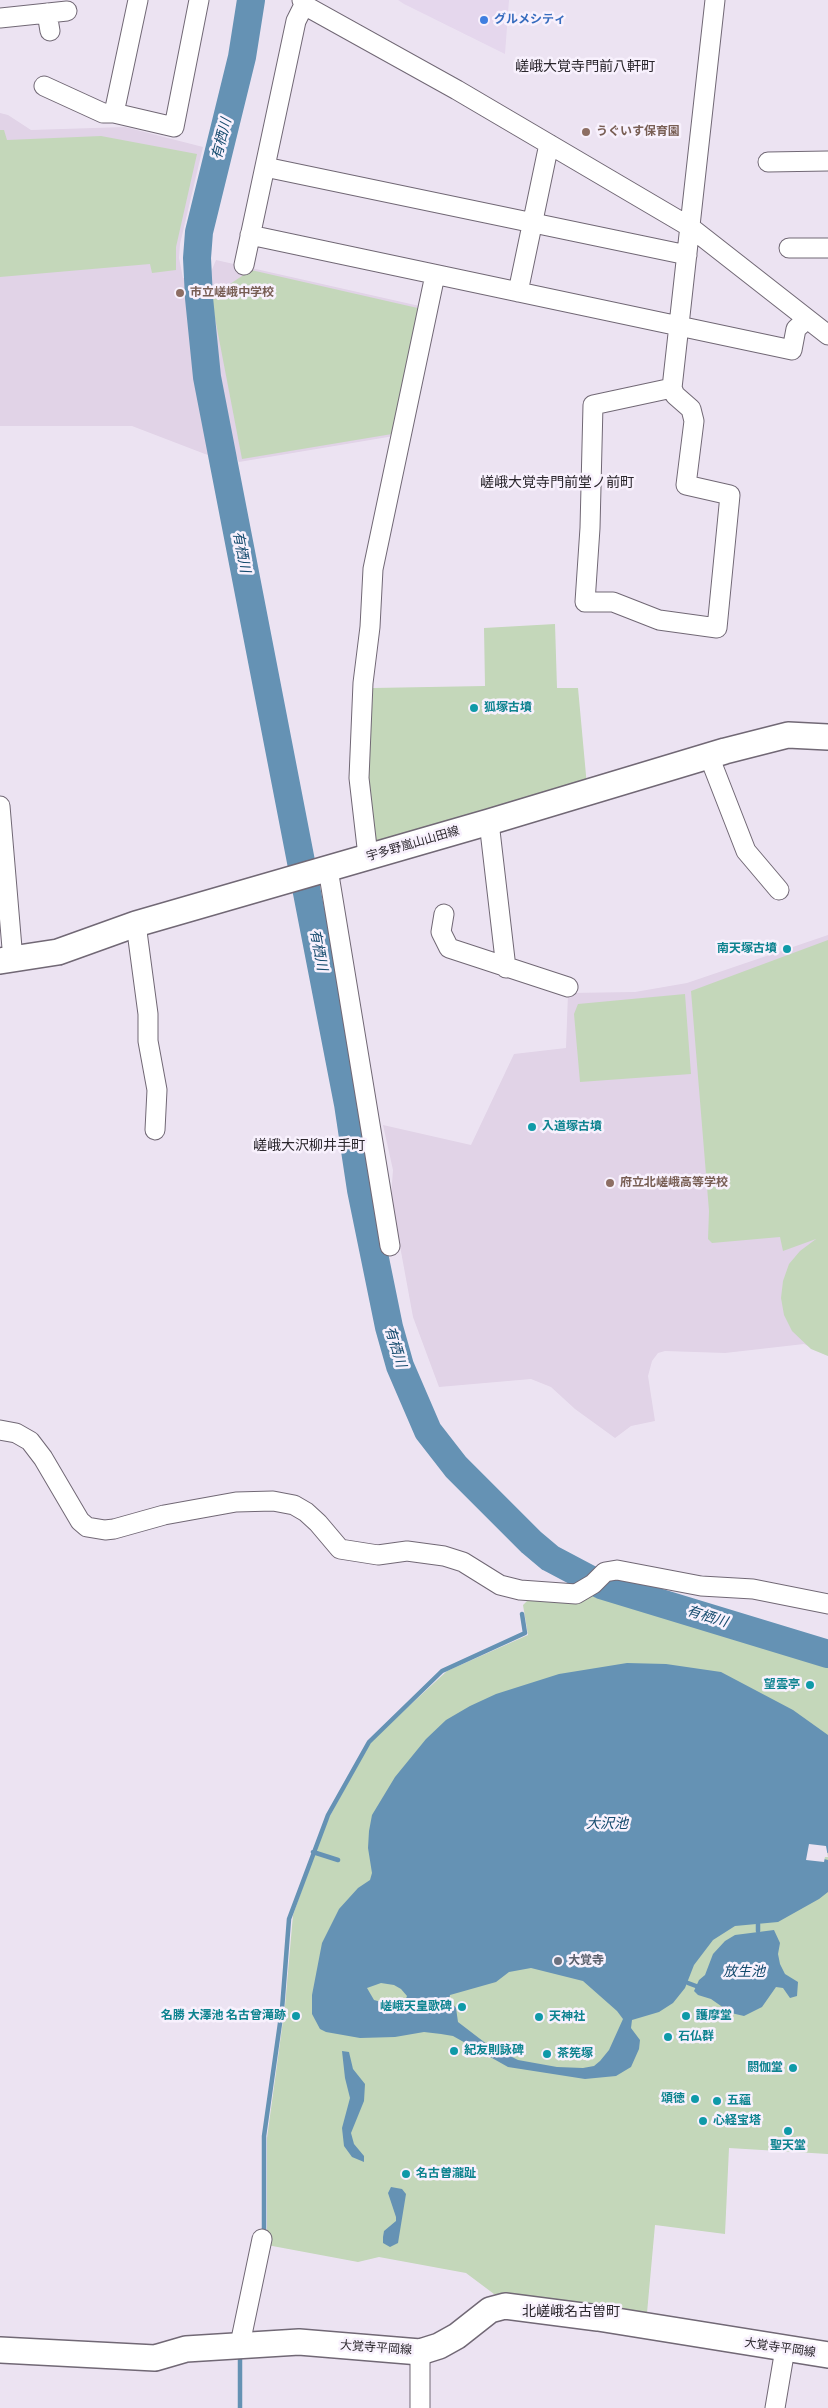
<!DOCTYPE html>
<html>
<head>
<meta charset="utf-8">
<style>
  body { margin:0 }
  canvas { display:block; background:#ece3f2 }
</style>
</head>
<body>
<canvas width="828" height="2408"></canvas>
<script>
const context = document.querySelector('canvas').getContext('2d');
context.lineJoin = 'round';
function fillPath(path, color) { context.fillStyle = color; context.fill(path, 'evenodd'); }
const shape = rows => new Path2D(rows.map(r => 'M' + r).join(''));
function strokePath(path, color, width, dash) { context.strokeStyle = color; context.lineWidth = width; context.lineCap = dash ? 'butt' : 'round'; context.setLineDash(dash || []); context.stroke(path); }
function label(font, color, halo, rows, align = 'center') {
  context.font = font + ' "Fira Sans Condensed","Noto Sans JP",sans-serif'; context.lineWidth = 5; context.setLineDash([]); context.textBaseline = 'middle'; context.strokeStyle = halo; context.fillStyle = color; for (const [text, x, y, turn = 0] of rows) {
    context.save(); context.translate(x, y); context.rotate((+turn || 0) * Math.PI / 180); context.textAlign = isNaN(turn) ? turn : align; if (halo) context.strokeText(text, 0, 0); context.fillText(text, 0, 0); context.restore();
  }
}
fillPath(shape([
  [398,0,509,0,505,54,404,4]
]), '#e5d7ed');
fillPath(shape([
  [0,113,8,115,31,130,125,127,203,147,180,244,179,258,183,278,208,279,216,260,424,307,394,436,239,462,236,456,216,457,205,454,132,426,0,426],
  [828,935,828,1356,804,1344,725,1353,665,1351,658,1353,652,1361,648,1376,655,1421,631,1426,615,1438,575,1409,551,1387,531,1379,439,1387,413,1317,391,1197,393,1170,383,1125,471,1145,514,1054,566,1048,568,993,635,992,687,983]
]), '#e1d3e7');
fillPath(shape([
  [0,130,4,130,7,140,101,136,197,154,176,247,176,270,152,273,150,264,0,277],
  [251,270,422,309,392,434,242,459,210,292,227,286],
  [555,624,557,688,578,688,587,786,376,849,368,783,373,688,485,686,484,628],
  [828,940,828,1356,811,1349,792,1331,784,1315,781,1298,783,1281,789,1264,800,1251,816,1239,783,1251,780,1237,712,1243,708,1239,709,1211,691,991],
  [685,994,691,1074,580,1082,574,1014,578,1004],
  [595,1589,828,1658,828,2154,729,2148,725,2234,655,2225,647,2313,494,2294,466,2273,379,2257,358,2262,267,2245,267,2138,285,2006,293,1915,324,1827,370,1742,447,1671,528,1635,523,1605,529,1599]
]), '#c4d7ba');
fillPath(shape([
  [627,1663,666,1664,721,1672,793,1710,828,1735,828,1853,825,1853,824,1859,828,1860,828,1892,819,1899,778,1922,735,1926,713,1940,694,1965,685,1988,673,2003,659,2012,632,2020,631,2028,640,2040,639,2049,631,2067,616,2076,585,2079,508,2067,453,2036,441,2034,424,2032,395,2037,360,2038,326,2032,320,2029,312,2014,312,1995,322,1943,339,1909,358,1888,370,1880,372,1873,368,1848,369,1831,372,1815,395,1777,426,1739,446,1720,470,1706,496,1694,559,1674],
  [531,1968,583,1981,617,2011,623,2019,609,2050,600,2061,594,2066,583,2068,557,2067,518,2060,488,2045,458,2022,456,2008,449,2000,450,1995,496,1982,509,1972],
  [381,1983,394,1985,401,1989,407,1996,405,2001,392,2005,374,2000,367,1988],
  [774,1930,780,1943,778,1954,780,1964,785,1974,798,1982,797,1996,790,1998,783,1988,776,1987,762,2007,744,2016,731,2013,711,1999,698,1995,694,1991,699,1980,705,1975,713,1954,725,1941,735,1935],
  [342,2051,349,2052,353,2069,365,2084,364,2101,351,2133,354,2144,364,2156,364,2162,352,2157,344,2146,342,2128,350,2098,345,2078],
  [391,2187,402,2189,406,2194,398,2243,390,2247,383,2243,383,2237,384,2231,396,2221,396,2217,388,2193]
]), '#6592b4');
fillPath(shape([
  [809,1844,826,1846,828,1857,825,1857,824,1862,806,1860]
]), '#ece3f2');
strokePath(shape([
  [313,1852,338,1860],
  [758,1924,758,1931],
  [688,1983,696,1986],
  [264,2236,264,2136,282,2009,289,1919,328,1815,369,1742,442,1671,525,1633,522,1614],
  [240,2353,240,2408]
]), '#6592b4', 4.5);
strokePath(shape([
  [251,0,242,57,199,232,197,258,199,298,207,377,348,1104,361,1190,389,1327,400,1366,428,1431,456,1467,531,1542,550,1558,601,1585,828,1654]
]), '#6592b4', 28);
const minor = shape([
  [304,5,457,90,690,227,828,335],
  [47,13,50,31],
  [0,18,67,11],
  [44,86,103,113,114,113,174,127,199,0],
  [114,113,138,0],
  [768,162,828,161],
  [265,167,687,255],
  [250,235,792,350,796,329,807,319],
  [789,248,828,248],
  [244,265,296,21,304,5,302,0],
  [518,292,549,144],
  [672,388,593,405,590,528,585,602,613,602,659,620,717,628,730,495,686,485,694,421,691,409,675,395,672,388,715,0],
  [709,756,746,851,779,890],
  [0,806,13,960],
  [489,822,506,968],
  [368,856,359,778,363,683,370,627,373,569,435,275],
  [328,869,390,1246],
  [444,914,441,932,449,948,568,987],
  [136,924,148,1014,148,1041,157,1090,155,1130],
  [0,1430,16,1433,30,1441,43,1458,80,1521,87,1527,105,1530,114,1529,164,1515,236,1502,273,1501,294,1505,306,1512,318,1523,340,1549,378,1555,407,1551,444,1556,463,1562,500,1585,520,1590,576,1594,593,1584,605,1572,617,1570,701,1586,753,1589,828,1604],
  [240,2344,262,2239],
  [420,2352,420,2408],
  [775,2408,785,2349]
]);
const major = shape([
  [0,961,58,952,136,924,489,822,725,751,788,735,828,737],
  [0,2350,155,2358,186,2349,299,2342,420,2352,439,2346,457,2336,490,2310,505,2306,598,2318,828,2355]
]);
strokePath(minor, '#716875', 21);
strokePath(major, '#716875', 28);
strokePath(minor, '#fff', 19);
strokePath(major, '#fff', 25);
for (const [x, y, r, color] of [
  [484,20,5,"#3f7fe0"],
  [586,132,5,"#8d6e63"],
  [180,293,5,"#8d6e63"],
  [474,708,5,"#0f9aa8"],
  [787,949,5,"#0f9aa8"],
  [532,1127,5,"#0f9aa8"],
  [610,1183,5,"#8d6e63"],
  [810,1685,5,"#0f9aa8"],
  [558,1961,5,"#6b7280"],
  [462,2007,5,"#0f9aa8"],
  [296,2016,5,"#0f9aa8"],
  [686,2016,5,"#0f9aa8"],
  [539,2017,5,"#0f9aa8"],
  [668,2037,5,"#0f9aa8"],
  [454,2051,5,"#0f9aa8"],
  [547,2054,5,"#0f9aa8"],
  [793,2068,5,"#0f9aa8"],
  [695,2099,5,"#0f9aa8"],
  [717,2101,5,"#0f9aa8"],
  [703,2121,5,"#0f9aa8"],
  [788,2131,5,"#0f9aa8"],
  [406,2174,5,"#0f9aa8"]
]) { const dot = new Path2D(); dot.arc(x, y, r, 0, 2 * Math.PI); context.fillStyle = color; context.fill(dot); strokePath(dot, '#f8f1fd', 2); }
label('bold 12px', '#366cbe', '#f8f1fd', [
  ["グルメシティ",494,20]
], 'left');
label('bold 12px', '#785e54', '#f8f1fd', [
  ["うぐいす保育園",596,132],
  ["市立嵯峨中学校",190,293],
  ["府立北嵯峨高等学校",620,1183]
], 'left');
label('bold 12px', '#0d838f', '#f8f1fd', [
  ["狐塚古墳",484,708],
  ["南天塚古墳",777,949,"right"],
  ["入道塚古墳",542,1127],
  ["望雲亭",800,1685,"right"],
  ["嵯峨天皇歌碑",452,2007,"right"],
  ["名勝 大澤池 名古曾滝跡",286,2016,"right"],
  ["護摩堂",696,2016],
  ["天神社",549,2017],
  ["石仏群",678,2037],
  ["紀友則詠碑",464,2051],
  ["茶筅塚",557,2054],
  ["閼伽堂",783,2068,"right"],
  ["頌徳",685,2099,"right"],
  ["五蘊",727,2101],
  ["心経宝塔",713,2121],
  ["聖天堂",788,2146,"center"],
  ["名古曽瀧趾",416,2174]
], 'left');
label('12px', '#2a262c', '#f8f1fd', [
  ["宇多野嵐山山田線",413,844,-16],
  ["大覚寺平岡線",376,2348,4],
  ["大覚寺平岡線",780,2348,8]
]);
label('bold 12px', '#5b616d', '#f8f1fd', [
  ["大覚寺",568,1961]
], 'left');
label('14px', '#2a262c', '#f8f1fd', [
  ["嵯峨大覚寺門前八軒町",585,67],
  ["嵯峨大覚寺門前堂ノ前町",557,483],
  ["嵯峨大沢柳井手町",309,1146],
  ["北嵯峨名古曽町",571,2312]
]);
label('italic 14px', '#144a6d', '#f8f1fd', [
  ["有栖川",222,139,-76],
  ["有栖川",241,552,79],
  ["有栖川",318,950,79],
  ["有栖川",395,1347,73],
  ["有栖川",707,1617,17],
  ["大沢池",607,1824],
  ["放生池",744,1972]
]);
</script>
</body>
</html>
